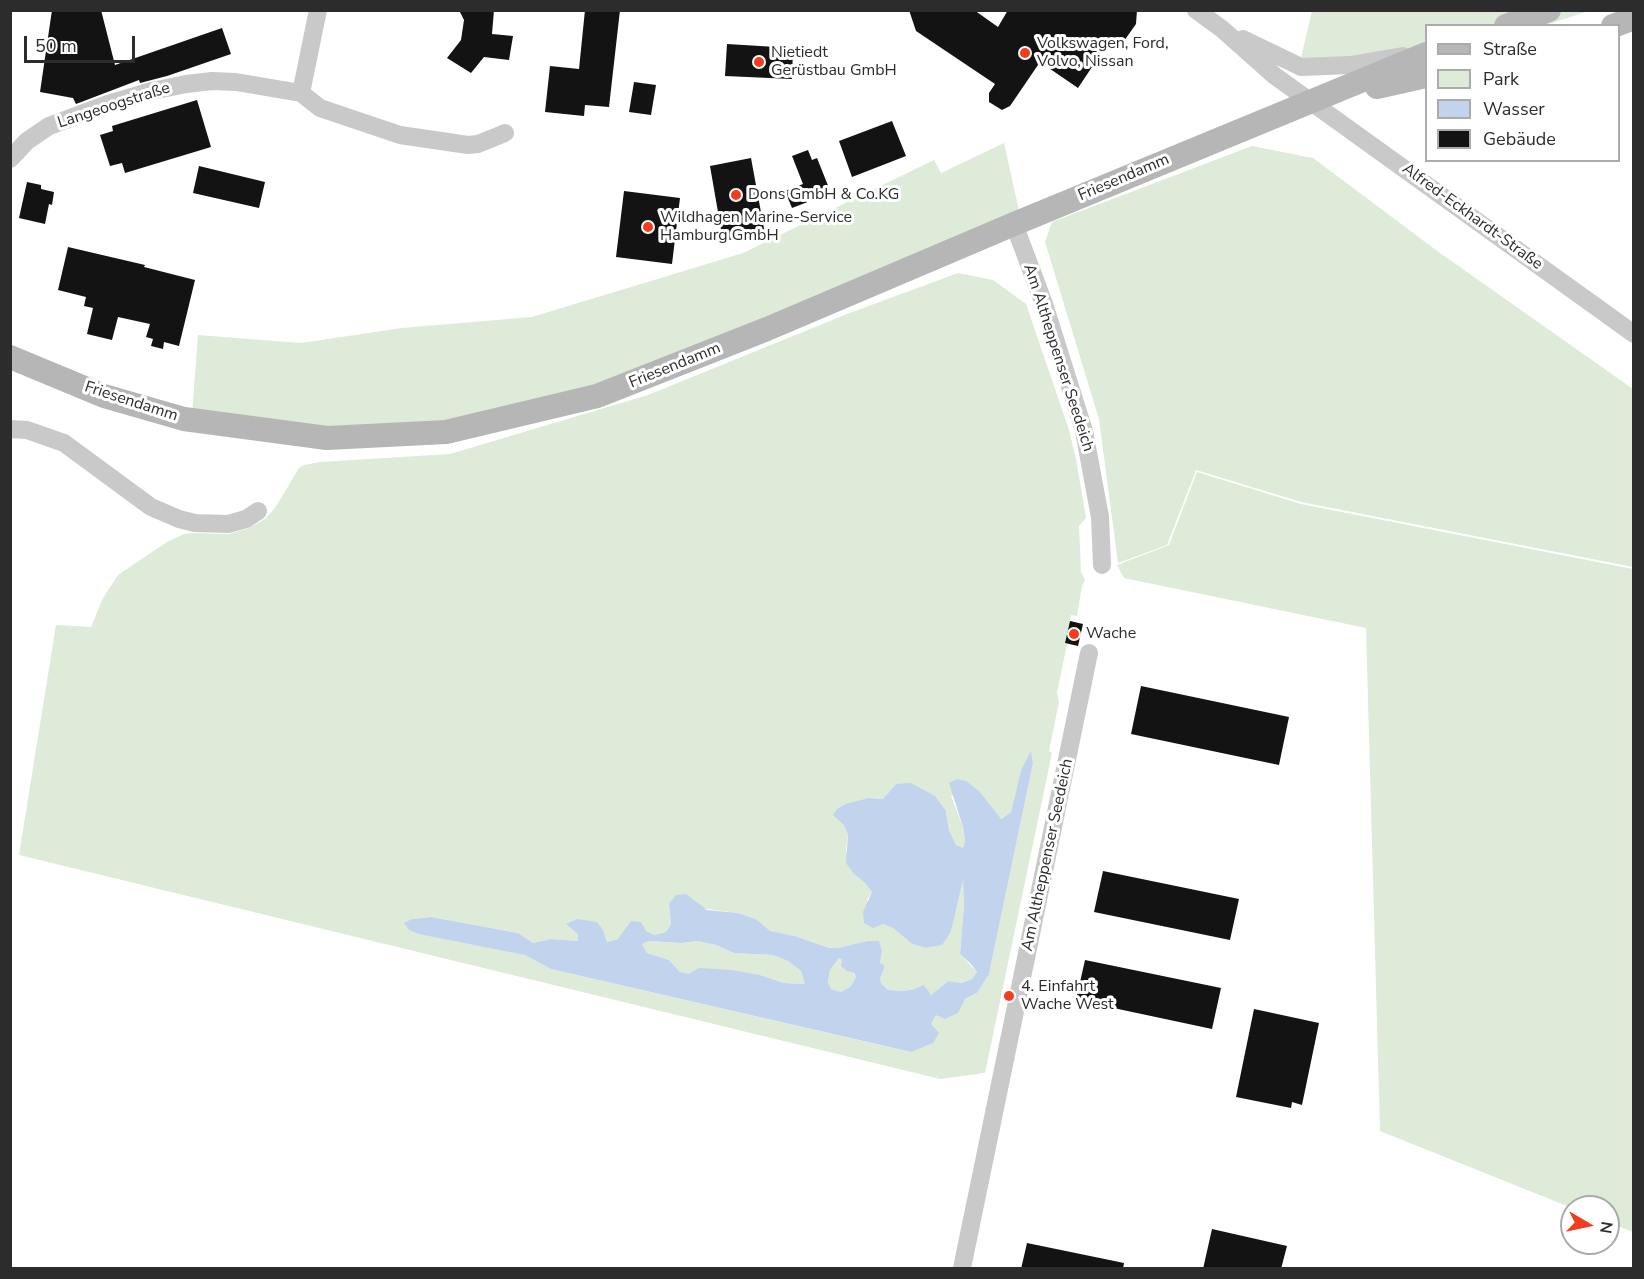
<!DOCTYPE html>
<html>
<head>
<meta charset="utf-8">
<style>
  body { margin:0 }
  #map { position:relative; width:1644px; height:1279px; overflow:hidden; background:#fff; font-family:"Nunito Sans",sans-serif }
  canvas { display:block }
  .frame { position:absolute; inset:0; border:12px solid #2c2c2c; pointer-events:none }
  .legend { position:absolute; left:1425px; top:24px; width:195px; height:138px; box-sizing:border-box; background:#fff; border:2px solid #ababab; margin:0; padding:8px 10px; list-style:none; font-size:18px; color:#2c2c2c }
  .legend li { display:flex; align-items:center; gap:12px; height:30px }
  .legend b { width:30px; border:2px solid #ababab }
  .north { position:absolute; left:1560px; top:1195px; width:60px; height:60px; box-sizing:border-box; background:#fff; border:2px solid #ababab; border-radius:50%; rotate:99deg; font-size:16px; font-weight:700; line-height:24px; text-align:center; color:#2c2c2c }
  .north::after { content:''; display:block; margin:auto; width:21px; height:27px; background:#f13c20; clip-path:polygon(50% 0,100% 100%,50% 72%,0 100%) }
  .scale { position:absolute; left:24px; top:36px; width:111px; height:27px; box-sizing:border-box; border:3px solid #2c2c2c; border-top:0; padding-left:8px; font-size:18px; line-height:21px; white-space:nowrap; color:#2c2c2c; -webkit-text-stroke:4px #fff; paint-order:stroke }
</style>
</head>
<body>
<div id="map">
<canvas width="1644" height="1279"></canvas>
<div class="frame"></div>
<ul class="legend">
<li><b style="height:8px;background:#b6b6b6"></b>Straße</li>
<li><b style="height:16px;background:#deebd8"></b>Park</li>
<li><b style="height:16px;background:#c2d3ed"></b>Wasser</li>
<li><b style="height:16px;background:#131313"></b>Gebäude</li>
</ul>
<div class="north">N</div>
<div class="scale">50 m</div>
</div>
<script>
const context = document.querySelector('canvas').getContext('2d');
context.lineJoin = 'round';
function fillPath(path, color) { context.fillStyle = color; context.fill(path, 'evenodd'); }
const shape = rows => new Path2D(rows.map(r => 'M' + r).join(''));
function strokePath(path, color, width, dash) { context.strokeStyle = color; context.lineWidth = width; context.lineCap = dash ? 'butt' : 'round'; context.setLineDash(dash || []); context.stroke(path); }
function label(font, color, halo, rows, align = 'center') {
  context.font = font + ' "Nunito Sans",sans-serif'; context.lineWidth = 6; context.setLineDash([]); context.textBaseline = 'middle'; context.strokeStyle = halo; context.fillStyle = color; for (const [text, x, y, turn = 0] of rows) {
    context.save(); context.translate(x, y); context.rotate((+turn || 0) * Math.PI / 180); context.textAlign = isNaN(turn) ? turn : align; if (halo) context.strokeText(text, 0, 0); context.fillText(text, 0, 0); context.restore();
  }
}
fillPath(shape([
  [1312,11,1589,11,1546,25,1426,26,1426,54,1300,62],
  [1004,143,1020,215,596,390,445,426,327,432,192,416,198,335,301,343,402,328,532,317,743,253,934,160,941,173],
  [1252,146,1313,158,1440,253,1633,389,1633,567,1301,502,1196,470,1167,545,1118,563,1099,419,1045,242,1052,222],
  [958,273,993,280,1026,304,1069,430,1076,459,1086,518,1079,526,1081,572,1085,580,1082,586,1077,616,1071,615,1065,643,1067,644,1057,693,1059,702,1049,751,1052,753,985,1073,940,1079,19,855,56,625,91,627,103,598,118,575,167,542,184,534,192,533,229,534,249,528,265,519,275,508,299,468,304,465,320,462,450,454,648,395,847,314],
  [1031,752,1033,763,989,974,977,993,936,1015,931,1024,910,1052,551,969,525,955,412,919,431,917,518,933,533,943,551,939,578,941,578,934,603,930,607,942,646,931,654,935,666,932,671,924,669,904,738,913,756,919,769,931,795,936,829,948,838,948,867,941,878,941,882,951,880,963,885,967,879,978,881,983,888,990,902,991,915,989,931,995,948,981,960,983,972,979,977,972,960,954,964,905,963,876,951,932,941,945,926,948,912,944,893,928,883,924,867,900,872,892,865,883,854,874,846,850,848,835,844,825,869,798,883,799,896,784,946,811,949,830,956,845,963,849,965,841,963,827,951,796,980,792,1000,819,1011,812,1021,770],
  [1197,472,1301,504,1633,569,1633,1232,1608,1222,1608,1207,1572,1208,1380,1131,1366,628,1124,578,1117,565,1169,545],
  [649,941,681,943,698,941,716,945,734,953,773,955,788,961,801,971,806,984,784,983,760,975,689,974,680,972,669,960,647,953,642,944],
  [839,958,842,958,856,977,851,986,841,992,831,989,828,982,830,970]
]), '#deebd8');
fillPath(shape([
  [1031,751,1033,763,989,974,977,993,965,999,958,1013,945,1019,936,1015,931,1024,939,1033,933,1043,911,1052,551,969,525,955,419,934,409,930,404,923,412,919,431,917,518,933,533,943,551,939,578,941,578,934,566,924,577,919,597,922,603,930,607,942,618,939,631,921,641,922,646,931,654,935,666,932,671,924,669,904,676,895,686,894,707,910,738,913,756,919,770,931,795,936,829,948,838,948,867,941,879,941,882,951,880,963,885,966,880,978,881,983,888,990,902,991,915,989,924,985,931,995,948,981,961,983,972,979,977,972,971,964,960,954,964,905,963,879,951,932,942,945,926,948,912,944,893,928,883,924,873,928,864,923,863,912,872,892,865,883,854,874,846,863,848,835,844,825,833,815,837,809,846,804,869,798,883,799,896,784,911,783,935,796,946,811,949,830,956,845,963,848,965,841,963,827,949,783,957,779,966,781,980,792,1001,819,1011,812,1021,770],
  [649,941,681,943,698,941,716,945,734,953,773,955,788,961,801,971,805,984,784,983,760,975,732,970,699,968,689,974,680,972,669,960,647,953,642,944],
  [839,958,842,959,841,966,847,971,854,973,856,977,851,986,841,992,831,989,828,982,830,970]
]), '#c2d3ed');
fillPath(shape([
  [52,10,101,10,115,65,222,28,231,54,167,76,140,83,139,80,76,104,73,98,40,92],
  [459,10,494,10,492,34,513,36,509,60,484,57,471,73,447,58,461,40,464,20],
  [585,10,620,10,609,107,585,105,584,116,545,112,550,66,579,69],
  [909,10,974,10,998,27,1008,10,1137,10,1136,24,1124,41,1108,43,1078,88,1040,62,1010,106,1002,110,989,102,989,93,995,84,916,31],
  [727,44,793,48,792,79,725,76],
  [634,82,656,85,651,115,629,112],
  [197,100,211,147,125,173,122,163,110,166,100,135,113,131,112,126],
  [892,121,906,156,852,177,839,141],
  [808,150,812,160,817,158,831,193,792,208,785,191,803,184,792,156],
  [751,158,765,234,723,241,710,166],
  [199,166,265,182,259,208,193,193],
  [27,182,41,185,41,189,54,192,52,205,49,204,45,224,19,218],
  [624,191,680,198,672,264,616,257],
  [68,247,145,265,144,267,195,280,179,346,164,342,163,349,151,346,153,339,146,337,150,324,118,317,112,340,87,334,93,308,84,306,86,297,58,290],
  [1070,621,1083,624,1078,646,1065,643],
  [1141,686,1289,717,1279,765,1131,734],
  [1103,871,1239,899,1230,940,1094,912],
  [1085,960,1221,988,1212,1029,1076,1000],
  [1254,1009,1319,1023,1302,1105,1292,1102,1291,1108,1236,1097],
  [1212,1229,1287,1246,1281,1269,1203,1269],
  [1027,1243,1124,1263,1123,1269,1021,1269]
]), '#131313');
strokePath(shape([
  [1196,10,1222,29,1275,76,1634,334],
  [1243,39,1301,67,1350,65,1403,56],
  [301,93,320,108,400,135,468,145,478,144,505,133],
  [10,159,27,141,49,126,108,104,152,91,186,84,212,81,236,82,301,93,318,10],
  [1014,224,1044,304,1084,431,1100,517,1102,565],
  [10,429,27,430,64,443,151,507,179,519,195,523,228,524,246,519,258,511],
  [962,1268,1089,653]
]), '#c9c9c9', 18);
strokePath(shape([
  [1506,26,1549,10],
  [1613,26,1634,18],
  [1377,87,1426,76],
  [10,357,104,396,184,419,327,438,446,432,597,396,767,329,1014,224,1426,54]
]), '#b6b6b6', 24);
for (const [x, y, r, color] of [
  [1025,53,6,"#f13c20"],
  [759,62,6,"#f13c20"],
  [736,195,6,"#f13c20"],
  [648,227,6,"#f13c20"],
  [1074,634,6,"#f13c20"],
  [1009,996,6,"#f13c20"]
]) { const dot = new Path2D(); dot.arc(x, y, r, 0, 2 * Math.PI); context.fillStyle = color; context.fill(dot); strokePath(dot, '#fff', 2); }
label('16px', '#2c2c2c', '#fff', [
  ["Volkswagen, Ford,",1037,44],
  ["Volvo, Nissan",1037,62],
  ["Nietiedt",771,53],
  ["Gerüstbau GmbH",771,71],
  ["Dons GmbH & Co.KG",748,195],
  ["Wildhagen Marine-Service",660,218],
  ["Hamburg GmbH",660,236],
  ["Wache",1086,634],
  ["4. Einfahrt",1021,987],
  ["Wache West",1021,1005]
], 'left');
label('16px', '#2c2c2c', '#fff', [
  ["Langeoogstraße",114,106,-18],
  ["Friesendamm",1124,178,-23],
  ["Alfred-Eckhardt-Straße",1472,217,36],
  ["Am Altheppenser Seedeich",1058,358,72],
  ["Friesendamm",675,366,-22],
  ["Friesendamm",131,402,18],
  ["Am Altheppenser Seedeich",1048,855,-78]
]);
</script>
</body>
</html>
